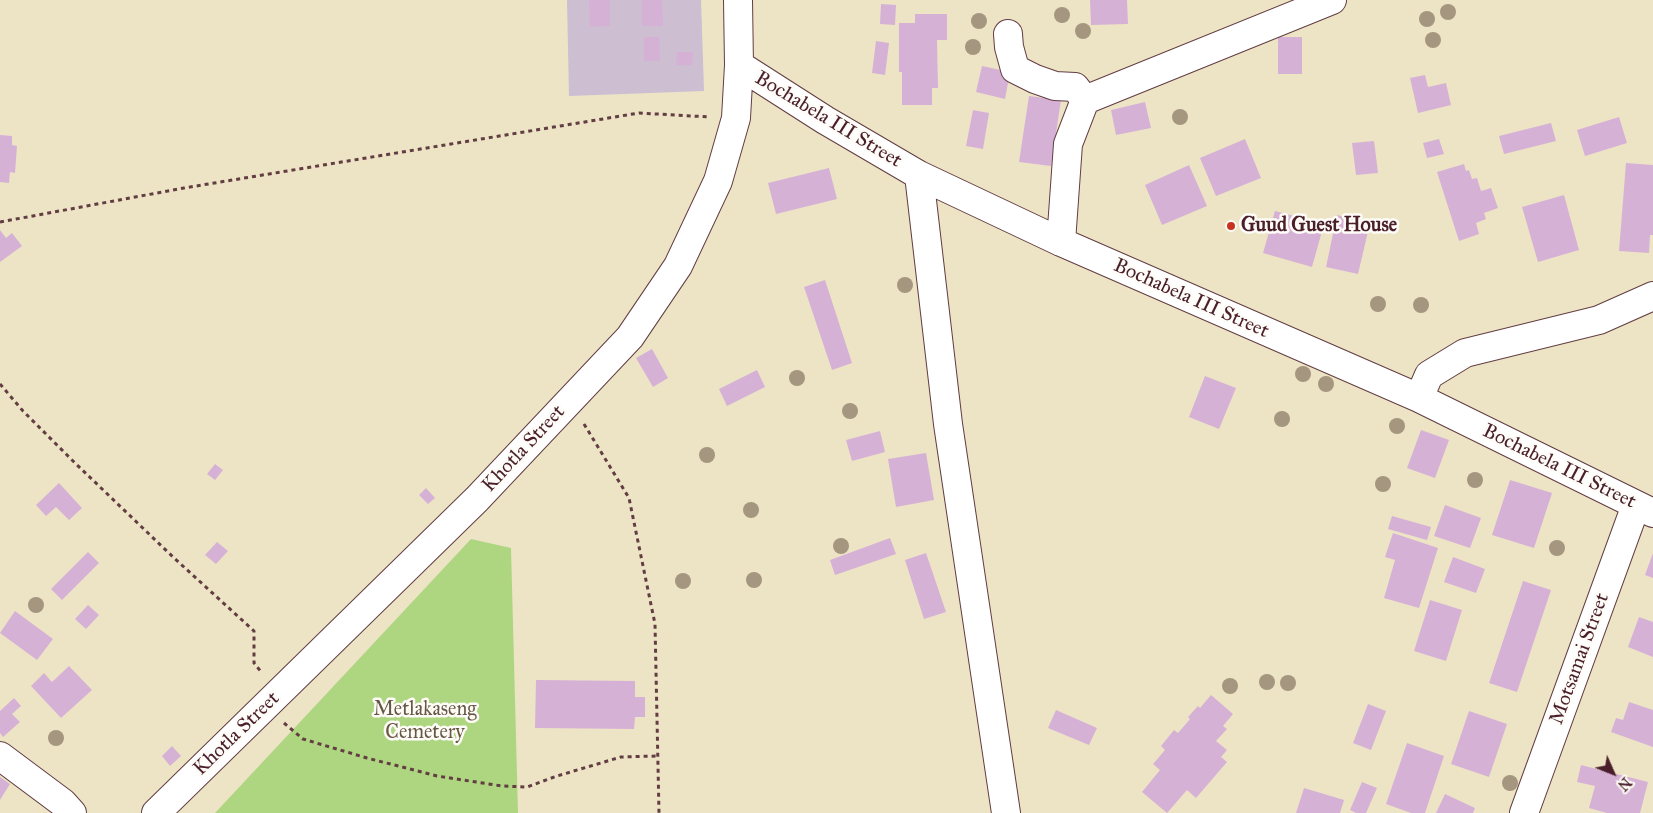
<!DOCTYPE html>
<html>
<head>
<meta charset="utf-8">
<style>
  body { margin:0 }
  #map { position:relative; width:1653px; height:813px; overflow:hidden; background:#ede4c6; font-family:"IM FELL Great Primer",serif }
  canvas { display:block }
  .north { position:absolute; left:1588px; top:748px; width:50px; height:50px; -webkit-text-stroke:4px #fdfcf7; paint-order:stroke; rotate:134deg; font-size:14px; font-weight:700; line-height:20px; text-align:center; color:#4a1f2b }
  .north::after { content:''; display:block; margin:auto; width:18px; height:22px; background:#4a1f2b; clip-path:polygon(50% 0,100% 100%,50% 72%,0 100%) }
</style>
</head>
<body>
<div id="map">
<canvas width="1653" height="813"></canvas>
<div class="north">N</div>
</div>
<script>
const context = document.querySelector('canvas').getContext('2d');
context.lineJoin = 'round';
function fillPath(path, color) { context.fillStyle = color; context.fill(path, 'evenodd'); }
const shape = rows => new Path2D(rows.map(r => 'M' + r).join(''));
function strokePath(path, color, width, dash) { context.strokeStyle = color; context.lineWidth = width; context.lineCap = dash ? 'butt' : 'round'; context.setLineDash(dash || []); context.stroke(path); }
function label(font, color, halo, rows, align = 'center') {
  context.font = font + ' "IM FELL Great Primer",serif'; context.lineWidth = 5; context.setLineDash([]); context.textBaseline = 'middle'; context.strokeStyle = halo; context.fillStyle = color; for (const [text, x, y, turn = 0] of rows) {
    context.save(); context.translate(x, y); context.rotate((+turn || 0) * Math.PI / 180); context.textAlign = isNaN(turn) ? turn : align; if (halo) context.strokeText(text, 0, 0); context.fillText(text, 0, 0); context.restore();
  }
}
fillPath(shape([
  [567,0,701,0,704,91,569,96]
]), '#cdbed2');
fillPath(shape([
  [471,539,511,548,518,813,215,813]
]), '#aed681');
fillPath(shape([
  [589,0,610,0,610,26,590,27],
  [642,0,662,0,663,26,642,26],
  [1090,0,1127,0,1128,24,1091,25],
  [881,4,896,5,895,25,880,24],
  [915,14,947,14,947,40,937,40,938,88,932,88,932,105,902,105,902,72,899,72,899,23,915,23],
  [644,37,659,37,660,61,644,61],
  [1278,37,1302,37,1302,74,1278,74],
  [876,41,889,43,885,75,872,73],
  [677,52,693,52,692,65,676,65],
  [982,66,1010,72,1005,99,976,92],
  [1425,75,1428,87,1446,83,1451,105,1418,113,1410,78],
  [1029,96,1061,100,1051,166,1019,162],
  [1145,102,1151,128,1116,135,1111,110],
  [973,110,989,113,983,149,966,146],
  [1619,117,1627,143,1585,156,1577,130],
  [1551,123,1556,141,1504,154,1499,136],
  [0,135,12,136,12,145,17,146,15,173,10,172,9,183,0,182],
  [1245,139,1261,178,1216,196,1200,158],
  [1439,139,1444,154,1427,158,1423,143],
  [1374,141,1378,173,1356,175,1352,143],
  [1626,163,1653,165,1653,235,1650,235,1649,253,1619,251],
  [1464,164,1466,171,1469,170,1472,179,1477,178,1481,191,1491,188,1498,208,1484,213,1486,219,1476,223,1479,234,1459,241,1437,172],
  [1189,165,1207,206,1162,225,1145,185],
  [829,168,837,199,776,214,768,183],
  [1564,195,1579,250,1538,262,1522,207],
  [1275,211,1324,224,1312,267,1263,253],
  [1337,215,1370,223,1358,274,1326,267],
  [0,230,6,238,12,233,22,246,0,262],
  [825,280,852,363,832,370,804,287],
  [652,349,668,378,653,387,636,358],
  [757,370,765,387,727,406,719,389],
  [1205,376,1236,388,1219,429,1189,417],
  [1421,430,1449,440,1435,478,1407,468],
  [880,431,885,452,852,461,846,440],
  [926,453,934,500,896,507,888,459],
  [215,464,223,470,215,480,207,474],
  [1510,480,1552,493,1534,548,1492,535],
  [59,483,82,508,69,520,56,507,46,516,36,505],
  [426,488,435,498,428,504,419,495],
  [1445,505,1481,518,1470,548,1434,536],
  [1392,516,1431,527,1427,540,1388,529],
  [1393,533,1438,548,1419,608,1384,598,1395,560,1385,557],
  [890,538,896,554,835,575,830,560],
  [217,542,228,551,216,564,205,555],
  [88,552,99,563,62,600,51,589],
  [926,553,946,612,924,619,905,560],
  [1653,553,1653,578,1645,575],
  [1453,557,1485,569,1476,593,1444,582],
  [1523,581,1551,590,1517,692,1489,683],
  [1430,600,1462,610,1446,661,1414,651],
  [88,605,99,615,86,629,75,619],
  [15,611,53,639,37,660,0,633],
  [1639,617,1653,622,1653,657,1628,647],
  [69,666,92,690,61,718,31,686,44,673,52,682],
  [536,680,635,681,635,697,645,697,645,717,635,717,634,729,535,728],
  [1211,695,1233,714,1223,726,1227,729,1216,741,1227,750,1221,757,1227,762,1196,798,1187,790,1167,813,1142,792,1160,770,1153,764,1165,750,1161,746,1174,730,1178,733,1190,719,1188,717,1198,706,1200,708],
  [14,698,21,706,12,714,20,722,3,737,0,733,0,711],
  [1629,702,1653,710,1653,747,1611,732,1616,718,1623,720],
  [1368,704,1386,711,1371,750,1353,743],
  [1056,710,1097,728,1089,745,1048,728],
  [1469,711,1507,724,1489,777,1451,764],
  [1407,743,1444,756,1425,813,1411,813,1386,804],
  [172,746,181,756,170,766,162,756],
  [1581,765,1648,782,1640,813,1607,813,1589,808,1595,786,1577,782],
  [0,777,10,784,0,800],
  [1362,782,1377,788,1366,813,1356,813,1350,810],
  [1304,788,1344,800,1340,813,1296,813],
  [1445,794,1475,808,1473,813,1436,813]
]), '#d6b1d6');
const minor = shape([
  [1008,34,1009,47,1015,69,1035,79,1055,86,1075,87,1085,100],
  [739,65,825,120,919,175,1061,242,1419,398,1653,513],
  [919,175,948,424,1006,813],
  [1061,242,1068,144,1085,100,1332,0],
  [1419,398,1429,375,1465,353,1599,320,1653,296],
  [0,756,63,803,72,813],
  [156,813,477,499,630,337,678,266,718,181,736,118,739,65,738,0],
  [1524,813,1636,505]
]);
strokePath(minor, '#623d42', 30);
strokePath(shape([
  [0,222,184,188,639,113,710,117],
  [0,384,23,411,74,462,173,557,254,631,254,663,262,673],
  [584,424,629,498,655,624,659,813],
  [284,723,303,739,367,758,437,776,502,786,527,787,557,776,621,757,657,756]
]), '#623d42', 3, [4, 4]);
strokePath(minor, '#fff', 28);
context.fillStyle = '#a4967f';
for (const [x, y] of [
  [1448,12],
  [1062,15],
  [1427,19],
  [979,21],
  [1083,31],
  [1433,40],
  [973,47],
  [1180,117],
  [905,285],
  [1378,304],
  [1421,305],
  [1303,374],
  [797,378],
  [1326,384],
  [850,411],
  [1282,419],
  [1397,426],
  [707,455],
  [1475,480],
  [1383,484],
  [751,510],
  [841,546],
  [1557,548],
  [754,580],
  [683,581],
  [36,605],
  [1267,682],
  [1288,683],
  [1230,686],
  [56,738],
  [1510,783]
]) { context.beginPath(); context.arc(x, y, 8, 0, 2 * Math.PI); context.fill(); }
for (const [x, y, r, color] of [
  [1231,226,5,"#c8321e"]
]) { const dot = new Path2D(); dot.arc(x, y, r, 0, 2 * Math.PI); context.fillStyle = color; context.fill(dot); strokePath(dot, '#fdfcf7', 2); }
label('20px', '#4a1f2b', '#fdfcf7', [
  ["Bochabela III Street",828,120,31],
  ["Bochabela III Street",1191,299,24],
  ["Khotla Street",524,449,-47],
  ["Bochabela III Street",1559,467,26],
  ["Motsamai Street",1580,659,-70],
  ["Khotla Street",237,734,-44]
]);
label('bold 20px', '#4a1f2b', '#fdfcf7', [
  ["Guud Guest House",1241,226]
], 'left');
label('20px', '#685645', '#fdfcf7', [
  ["Metlakaseng",425,710],
  ["Cemetery",425,733]
]);
</script>
</body>
</html>
